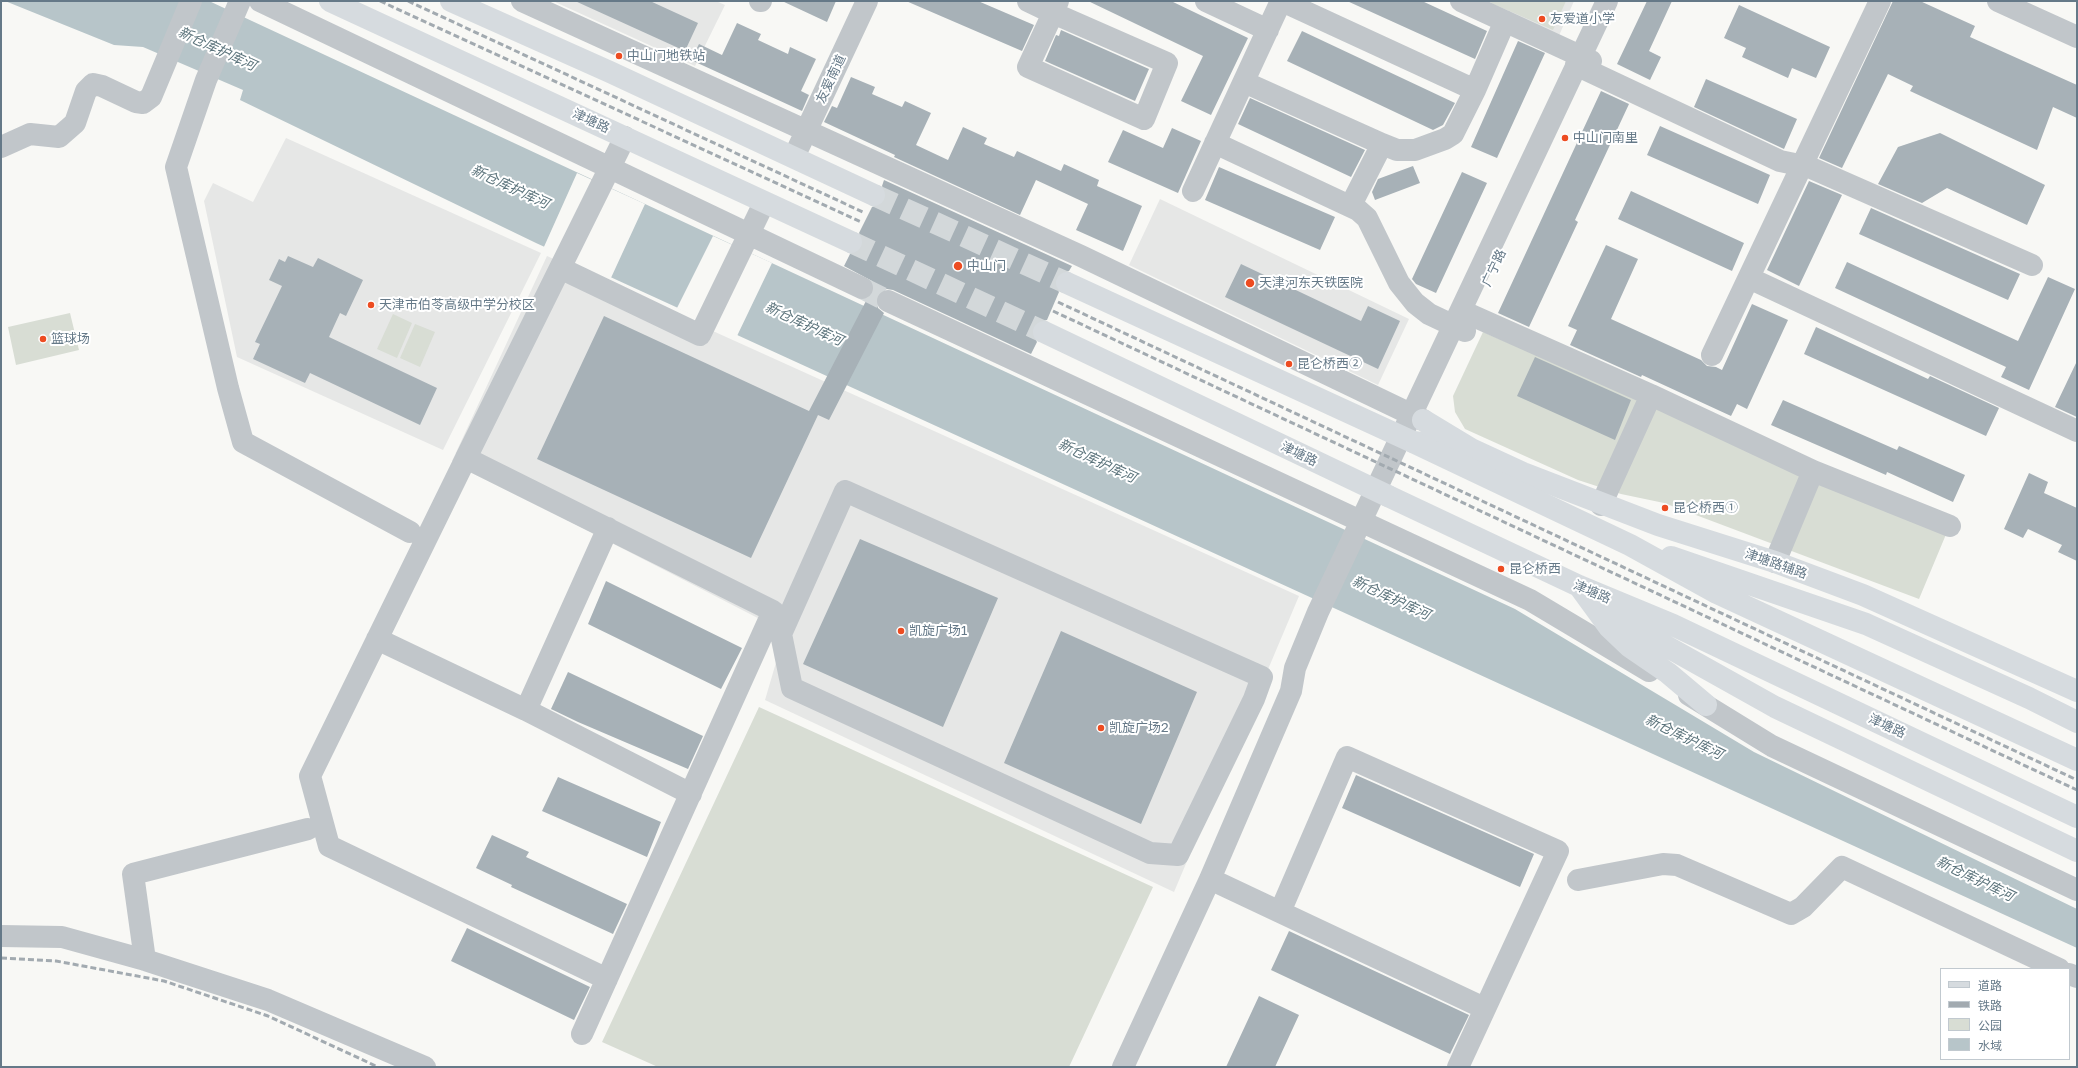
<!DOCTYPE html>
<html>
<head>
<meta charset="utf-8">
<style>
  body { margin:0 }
  #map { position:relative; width:2078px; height:1068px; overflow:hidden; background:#f8f8f5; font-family:"Golos Text","Noto Sans SC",sans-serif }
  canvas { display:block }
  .frame { position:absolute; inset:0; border:2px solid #657988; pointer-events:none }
  .legend { position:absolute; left:1940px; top:968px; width:130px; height:92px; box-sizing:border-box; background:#fff; border:1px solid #c1c9cf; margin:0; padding:5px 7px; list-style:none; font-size:12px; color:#657988 }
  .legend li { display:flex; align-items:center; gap:8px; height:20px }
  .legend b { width:20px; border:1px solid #c1c9cf }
</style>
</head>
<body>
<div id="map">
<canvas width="2078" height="1068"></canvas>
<div class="frame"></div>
<ul class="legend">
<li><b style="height:5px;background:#d6dbdf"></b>道路</li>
<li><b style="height:5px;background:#a2aab0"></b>铁路</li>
<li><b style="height:11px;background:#d8ddd4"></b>公园</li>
<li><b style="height:11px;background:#b7c5c9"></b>水域</li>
</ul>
</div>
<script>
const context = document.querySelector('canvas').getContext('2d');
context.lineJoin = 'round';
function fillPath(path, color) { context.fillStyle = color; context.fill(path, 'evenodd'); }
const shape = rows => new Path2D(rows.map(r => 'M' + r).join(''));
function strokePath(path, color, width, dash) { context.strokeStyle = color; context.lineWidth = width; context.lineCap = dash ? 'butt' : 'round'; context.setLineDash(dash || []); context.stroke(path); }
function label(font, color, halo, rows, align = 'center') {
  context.font = font + ' "Golos Text","Noto Sans SC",sans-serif'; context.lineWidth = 4; context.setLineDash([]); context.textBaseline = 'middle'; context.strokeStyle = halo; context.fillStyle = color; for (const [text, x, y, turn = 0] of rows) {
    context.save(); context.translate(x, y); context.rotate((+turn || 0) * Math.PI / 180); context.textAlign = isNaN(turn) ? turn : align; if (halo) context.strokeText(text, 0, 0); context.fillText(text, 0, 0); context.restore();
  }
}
fillPath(shape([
  [553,1,716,1,725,5,695,66],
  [1477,1,1574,1,1558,38],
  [286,138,541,253,443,450,237,357,204,201,213,183,253,202],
  [1160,199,1409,319,1378,385,1129,265],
  [547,256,1299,596,1174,892,765,700,785,632,452,461]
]), '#e6e7e6');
fillPath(shape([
  [1492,1,1566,1,1553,30,1491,3],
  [70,313,79,350,16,365,8,327],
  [393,314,412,323,397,358,377,349],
  [415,324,435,332,420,367,400,358],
  [1483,332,1947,532,1919,599,1664,503,1621,494,1578,480,1465,429,1455,412,1453,396],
  [759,707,1153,887,1069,1067,658,1067,602,1042]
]), '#d8ddd4');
fillPath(shape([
  [5,1,209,1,1515,609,1754,752,2077,909,2077,948,536,243,240,100,243,90,143,47,114,45]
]), '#b7c5c9');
fillPath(shape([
  [577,173,645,204,610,280,543,249],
  [713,236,772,263,737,336,677,308]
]), '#f8f8f5');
fillPath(shape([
  [575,1,650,1,698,23,685,51],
  [782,1,836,1,827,22],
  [906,1,978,1,1034,25,1022,51],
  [1088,1,1171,1,1248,38,1211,115,1181,101,1203,56],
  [1347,1,1422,1,1487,31,1475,59],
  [1647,1,1672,1,1649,51,1661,57,1650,80,1617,64],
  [1893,1,1920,1,1975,26,1970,37,2077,85,2077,118,2053,107,2037,150,1910,91,1913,86,1888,74,1842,168,1819,158],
  [1739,5,1830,47,1816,78,1792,68,1788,78,1742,57,1746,48,1724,38],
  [737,23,761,34,758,40,788,54,790,47,816,59,801,91,809,95,802,111,691,60,699,44,722,55],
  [1061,30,1149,69,1135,101,1045,61,1056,35,1059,36],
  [1302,31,1455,103,1443,125,1433,130,1287,61],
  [1518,41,1545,53,1497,158,1471,147],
  [851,77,875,87,872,94,902,107,905,101,931,113,916,145,948,160,963,127,987,138,984,144,1014,157,1017,151,1061,171,1064,164,1099,180,1097,186,1142,206,1123,251,1076,230,1088,204,1036,180,1020,215,894,157,895,155,824,122,832,106,837,108],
  [1706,79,1797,119,1784,149,1694,107],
  [1601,91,1629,104,1575,220,1578,222,1529,327,1498,313],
  [1250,98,1365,150,1351,177,1238,124],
  [1660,126,1770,175,1758,204,1647,155],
  [1172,128,1201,141,1178,193,1108,162,1123,130,1163,148],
  [1940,133,2045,185,2027,225,1947,188,1922,203,1878,184,1898,147],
  [1413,166,1420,183,1375,200,1372,192,1378,179],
  [1219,167,1335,217,1320,250,1205,200],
  [1462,172,1487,183,1436,293,1416,284,1412,279],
  [884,180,1072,266,1069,271,1060,273,1056,277,1055,285,1059,292,1047,320,1037,322,1033,327,1032,333,1037,342,1031,354,893,290,887,289,881,291,877,296,876,302,878,308,884,313,829,420,818,415,751,558,537,459,604,316,809,411,867,299,873,293,875,284,872,281,844,266,850,254,858,252,862,248,863,240,859,233,872,207,881,205,885,200,886,194,882,186],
  [1809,181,1842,195,1799,286,1767,270],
  [1631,191,1744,243,1732,271,1618,219],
  [1871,208,2020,274,2008,300,1859,234],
  [1606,245,1638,259,1611,319,1701,360,1707,366,1716,367,1722,370,1752,304,1788,320,1747,409,1737,404,1731,416,1642,375,1641,377,1570,345,1577,330,1568,326],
  [288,256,313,267,318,258,363,280,346,316,340,313,329,337,437,388,420,425,310,373,305,383,253,359,260,344,255,342,282,286,269,280,279,259,285,262],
  [1847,262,2018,341,2048,277,2075,289,2029,390,2001,377,2006,367,1835,288],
  [1241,264,1361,321,1368,306,1400,321,1378,369,1225,297],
  [1816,327,1928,379,1930,376,1999,408,1986,436,1804,354],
  [1535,357,1631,400,1615,440,1517,396],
  [2077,361,2077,417,2055,407],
  [1783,400,1897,450,1899,446,1965,475,1953,502,1887,472,1886,475,1771,425],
  [2029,473,2048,482,2044,493,2077,508,2077,561,2058,552,2062,545,2028,529,2023,538,2004,529],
  [860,539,998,598,943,727,803,664],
  [606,581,742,648,721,689,588,624],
  [1061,631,1197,692,1141,824,1004,763],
  [568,672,703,736,688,769,578,722,551,709],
  [1356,775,1534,854,1520,887,1342,808],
  [558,777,661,822,647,857,542,811],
  [492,835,529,852,526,857,627,904,613,934,511,887,512,885,476,868],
  [467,928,590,987,574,1020,451,961],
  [1289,931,1469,1015,1450,1054,1271,970],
  [1259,996,1299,1015,1275,1067,1226,1067]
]), '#a7b1b7');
strokePath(shape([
  [862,288,888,301]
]), '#d3d8da', 22, [22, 11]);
strokePath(shape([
  [874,195,1067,283],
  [851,242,1044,332]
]), '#d3d8da', 22, [22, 11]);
strokePath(shape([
  [240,1,206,80,176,167,228,388,243,442,410,532],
  [260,1,862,288],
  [522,1,1081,256,1423,420],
  [760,1,761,1],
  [1028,1,1053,13,1167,63,1144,119,1028,67,1053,13,1058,1],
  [1206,1,1268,30],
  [1282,1,1475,90],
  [1461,1,1591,61],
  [1998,1,2077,37],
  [1576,65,1780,161,1809,167,2032,265],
  [1244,82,1382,144],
  [1215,143,1358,210,1367,218,1399,283,1415,303,1429,314,1465,331],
  [1,147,30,134,59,137,75,123,86,91,93,84,102,86,136,102,143,103,151,97,191,1],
  [794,157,867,1],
  [1193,191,1281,1],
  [1351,205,1382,144,1397,150,1415,150,1445,139,1453,134,1475,90,1505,21],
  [560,268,700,335,764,203],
  [1749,278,2077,431],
  [888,301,1530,600,1649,671],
  [1462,311,1651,395,1601,505],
  [1712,355,1880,1],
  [1651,395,1813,471,1950,526],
  [466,458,310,776,329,846,607,979],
  [845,491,1262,677,1254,699,1178,855,1150,853,792,688,781,634,845,491],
  [1775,562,1813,471],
  [377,639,526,710,691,794],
  [1689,695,1772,746,2077,890],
  [526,710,608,528],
  [1210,879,1280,912,1347,757,1558,851,1458,1067],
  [1578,880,1663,864,1677,865,1791,914,1803,907,1842,867,2059,969],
  [1280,912,1484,1008],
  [1,936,62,937,145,960,268,1000,425,1067],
  [145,960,133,874,308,829],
  [2069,974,2077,977],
  [582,1034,773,611,466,458,625,137],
  [1123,1067,1210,879,1291,691,1295,668,1318,612,1607,1]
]), '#c1c6ca', 22);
strokePath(shape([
  [330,1,851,242],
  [451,1,610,72,874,195],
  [1067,283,1413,442,1432,444],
  [1044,332,1388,496],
  [1423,420,1471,449,1523,473,1658,525,1775,562,1863,595,2077,691]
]), '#d6dbdf', 22);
strokePath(shape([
  [1413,442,1630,545,1717,593,2077,760],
  [1388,496,1579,586,1673,625,2077,817],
  [1671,557,1866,624,2029,698,2077,722],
  [1579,586,1609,627,1630,647,1668,673,1706,705],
  [1615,611,1657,641,1775,707,2077,851]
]), '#d6dbdf', 22);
strokePath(shape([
  [380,1,861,222],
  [408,1,865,213],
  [1058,302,2077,780],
  [1053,311,2077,790],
  [1,958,56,961,164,981,268,1016,378,1067]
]), '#a2aab0', 3, [6, 3]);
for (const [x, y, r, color] of [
  [1542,19,4,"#ed4c21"],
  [619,56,4,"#ed4c21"],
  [1565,138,4,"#ed4c21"],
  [958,266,5,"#ed4c21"],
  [1250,283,5,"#ed4c21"],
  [371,305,4,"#ed4c21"],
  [43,339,4,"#ed4c21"],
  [1289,364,4,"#ed4c21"],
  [1665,508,4,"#ed4c21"],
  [1501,569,4,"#ed4c21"],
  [901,631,4,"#ed4c21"],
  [1101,728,4,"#ed4c21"]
]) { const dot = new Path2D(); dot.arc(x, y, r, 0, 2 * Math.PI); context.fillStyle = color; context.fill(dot); strokePath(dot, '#fff', 1.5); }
label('13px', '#657988', '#fff', [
  ["友爱道小学",1550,19],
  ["中山门地铁站",627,56],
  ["中山门南里",1573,138],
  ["中山门",967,266],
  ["天津河东天铁医院",1259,283],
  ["天津市伯苓高级中学分校区",379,305],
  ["篮球场",51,339],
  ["昆仑桥西②",1297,364],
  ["昆仑桥西①",1673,508],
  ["昆仑桥西",1509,569],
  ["凯旋广场1",909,631],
  ["凯旋广场2",1109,728]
], 'left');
label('13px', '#657988', '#fff', [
  ["友爱南道",831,79,-65],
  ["津塘路",591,121,25],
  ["广宁路",1494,268,-65],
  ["津塘路",1299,454,26],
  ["津塘路辅路",1776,564,19],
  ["津塘路",1592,592,23],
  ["津塘路",1887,726,25]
]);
label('italic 14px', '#5c747c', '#fff', [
  ["新仓库护库河",217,49,25],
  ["新仓库护库河",510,187,25],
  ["新仓库护库河",804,324,25],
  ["新仓库护库河",1097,461,25],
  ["新仓库护库河",1391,598,25],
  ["新仓库护库河",1684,737,26],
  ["新仓库护库河",1975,879,26]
]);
</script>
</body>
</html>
